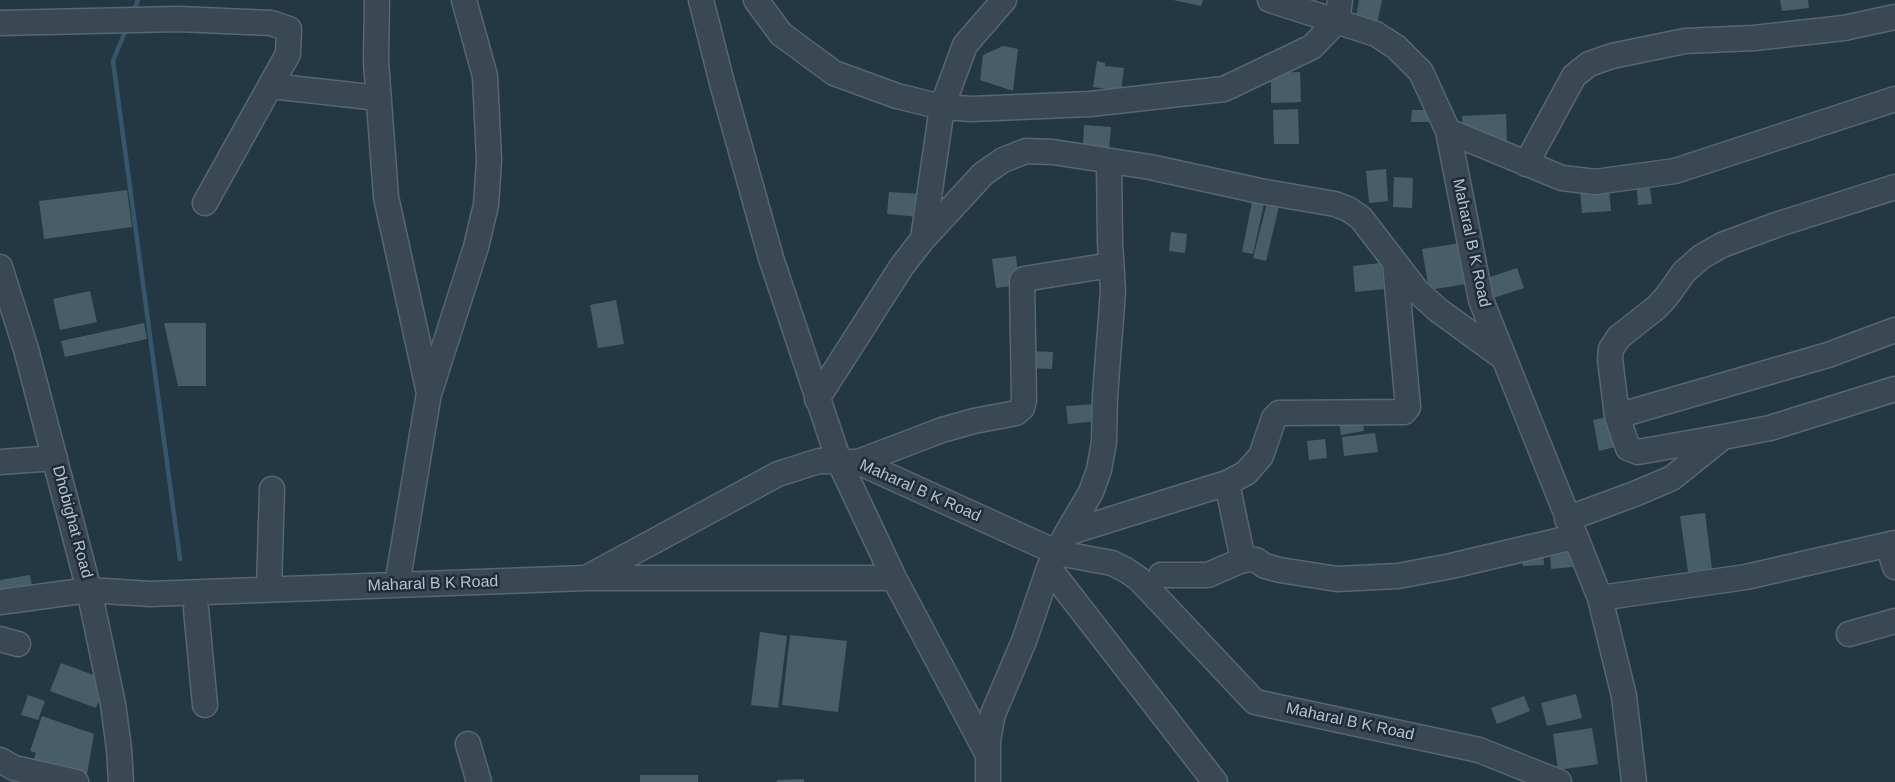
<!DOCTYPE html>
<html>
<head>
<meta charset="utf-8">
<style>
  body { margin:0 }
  canvas { display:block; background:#243744 }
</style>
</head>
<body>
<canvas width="1895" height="782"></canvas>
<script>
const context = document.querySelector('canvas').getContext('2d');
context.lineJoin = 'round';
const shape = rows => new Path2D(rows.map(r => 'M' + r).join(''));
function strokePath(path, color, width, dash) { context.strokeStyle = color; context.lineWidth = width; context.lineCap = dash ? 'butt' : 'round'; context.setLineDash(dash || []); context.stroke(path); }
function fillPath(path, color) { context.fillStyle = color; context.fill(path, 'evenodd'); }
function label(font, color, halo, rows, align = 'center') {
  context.font = font + ' Arial,sans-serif'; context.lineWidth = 5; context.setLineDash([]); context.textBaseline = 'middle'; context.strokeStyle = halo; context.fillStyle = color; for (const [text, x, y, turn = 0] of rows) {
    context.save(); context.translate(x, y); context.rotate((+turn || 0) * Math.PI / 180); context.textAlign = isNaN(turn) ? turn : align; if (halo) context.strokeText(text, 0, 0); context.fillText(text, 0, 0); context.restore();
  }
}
strokePath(shape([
  [133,13,138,0],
  [127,27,113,61,180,559]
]), '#37566d', 4.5);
fillPath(shape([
  [1173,0,1203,0,1201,6],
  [1359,0,1382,0,1377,25,1355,23],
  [1780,0,1808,0,1809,8,1782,11],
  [1003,46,1018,49,1013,91,980,80,983,55],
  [1097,61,1105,63,1105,66,1124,68,1121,91,1093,87],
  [1300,72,1301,102,1271,103,1271,73],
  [1298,109,1299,144,1274,144,1273,110],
  [1412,110,1434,110,1435,122,1411,122],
  [1506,114,1507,144,1463,132,1462,116],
  [1084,125,1111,127,1109,150,1083,148],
  [1386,169,1388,201,1369,203,1366,171],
  [1394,177,1413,178,1412,208,1393,207],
  [1649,179,1652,204,1638,205,1636,180],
  [1609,189,1611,211,1582,213,1580,192],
  [127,190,132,227,44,239,39,201],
  [889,192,922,194,920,217,887,214],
  [1253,197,1265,199,1253,254,1242,252],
  [1268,199,1280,202,1266,261,1253,258],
  [1171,232,1187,234,1185,253,1169,251],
  [1460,243,1466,284,1429,290,1422,249],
  [1016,256,1019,285,996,288,992,259],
  [1381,263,1384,289,1355,292,1353,266],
  [1517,268,1524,288,1493,298,1487,278],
  [90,291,97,322,60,330,53,299],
  [616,300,624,344,598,348,590,305],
  [144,323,147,339,65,357,61,341],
  [164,323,206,323,206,386,178,386],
  [1029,351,1053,352,1052,369,1028,368],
  [1095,404,1097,421,1068,424,1066,406],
  [1612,416,1619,446,1599,451,1593,420],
  [1362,418,1364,431,1341,435,1339,422],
  [1375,433,1378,452,1344,456,1342,437],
  [1325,439,1327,458,1309,460,1307,441],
  [1705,513,1712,569,1688,572,1680,516],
  [1571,549,1573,567,1551,569,1550,551],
  [1543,552,1544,565,1523,566,1522,554],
  [30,575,33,591,0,597,0,580],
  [760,632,787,636,778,708,751,705],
  [790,635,847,641,838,712,782,705],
  [61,663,107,680,96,708,50,691],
  [1576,694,1582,718,1547,726,1541,703],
  [28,695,45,701,38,720,21,715],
  [1524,696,1530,711,1497,724,1491,708],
  [42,716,94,734,86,780,32,764,36,753,30,751],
  [1592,728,1598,764,1558,770,1553,734],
  [640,775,698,775,698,782,640,782],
  [804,779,804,782,777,782,777,780]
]), '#485d6a');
const minor = shape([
  [377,0,376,61,386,197,429,393,397,585],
  [701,0,722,83,771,258,839,461,894,578,988,755],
  [756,0,781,34,834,73,897,96,942,107,972,109,1090,104,1224,89,1312,47,1337,21,1340,0],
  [1270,0,1376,34,1396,47,1421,72,1448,131,1481,300,1600,598,1624,696,1634,782],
  [0,23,178,19,271,23,289,29,288,54,205,203],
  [271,86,379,98],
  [1448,131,1562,178,1595,182,1675,171,1895,99],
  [1526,164,1574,76,1589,64,1612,56,1685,41,1754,38,1844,28,1895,17],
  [923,239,942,107,965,45,1004,0],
  [0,267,26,349,89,590,113,704,119,749,121,782],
  [430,391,476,247,486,205,489,160,485,76,464,0],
  [817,399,902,266,923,239,983,174,1003,160,1026,151,1053,152,1150,167,1260,191,1335,204,1348,209,1361,218,1417,291,1438,310,1504,358],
  [1617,416,1828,355,1895,330],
  [1723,437,1638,452,1628,448,1617,416,1610,359,1611,349,1619,337,1657,307,1667,296,1684,272,1701,257,1722,245,1776,225,1895,187],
  [0,462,55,458],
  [858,462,942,430,974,421,1016,413,1022,408,1024,400,1022,281,1024,279,1111,265],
  [1227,483,1243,560],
  [1567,519,1637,493,1672,478,1723,437,1770,428,1895,389],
  [1067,533,1227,483,1246,473,1261,456,1274,418,1279,413,1404,412,1408,407,1395,263],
  [1888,545,1895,567],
  [1049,568,1215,782],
  [1161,575,1208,575,1240,561,1249,559,1256,560,1265,566,1280,570,1337,579,1398,576,1451,566,1574,537],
  [588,578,894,578],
  [269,589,272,489],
  [1600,598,1746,577,1895,543],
  [0,602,89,590,150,594,586,578,778,474,819,461,858,462,1058,553,1112,563,1126,570,1139,579,1255,702,1479,750,1559,782],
  [196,609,205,705],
  [1849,634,1895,621],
  [0,639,18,644],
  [468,744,479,782],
  [0,760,14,768,76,782],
  [988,782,988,740,993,714,1024,641,1049,568,1067,533,1091,492,1099,470,1104,442,1105,396,1113,291,1110,242,1109,161]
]);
strokePath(minor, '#576671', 27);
strokePath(minor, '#394853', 24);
label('16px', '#b6c3cd', '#1e2d39', [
  ["Maharal B K Road",1471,243,78],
  ["Maharal B K Road",920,491,24],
  ["Dhobighat Road",72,522,75],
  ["Maharal B K Road",433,584,-2],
  ["Maharal B K Road",1350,722,12]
]);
</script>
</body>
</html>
